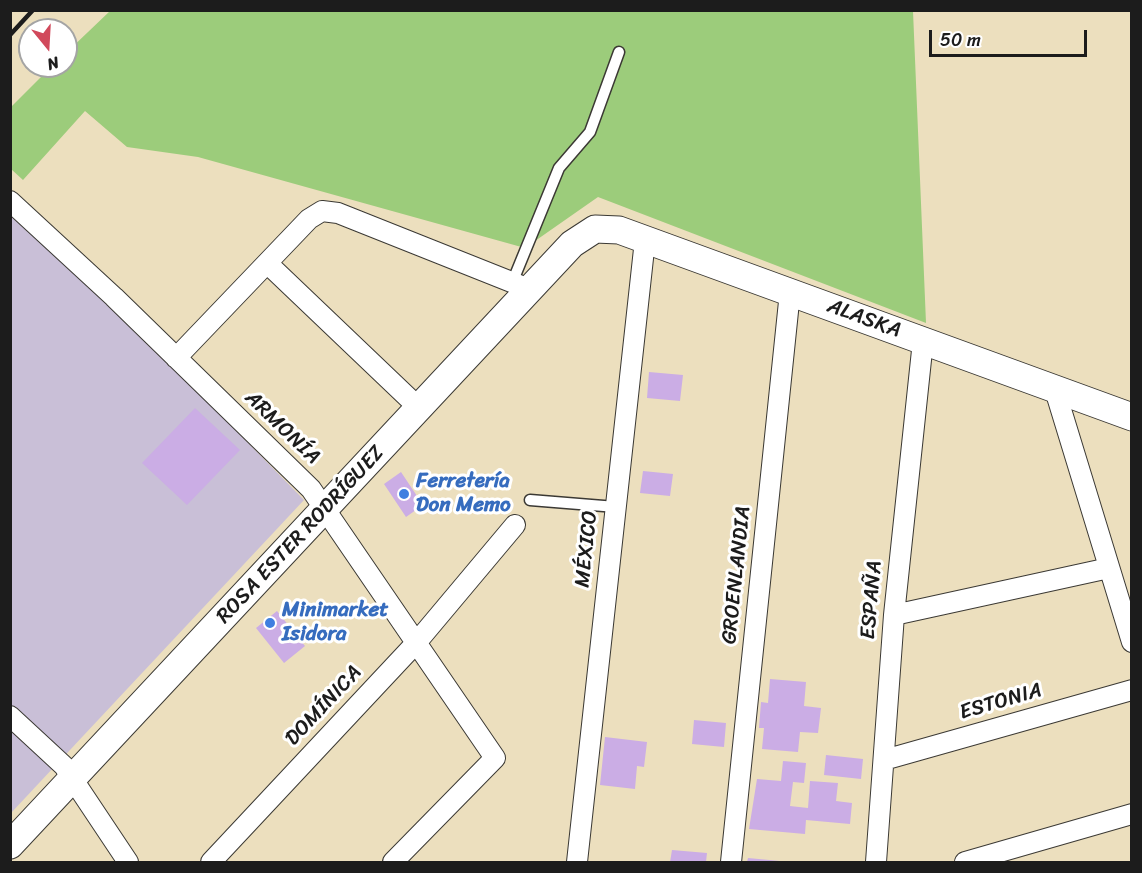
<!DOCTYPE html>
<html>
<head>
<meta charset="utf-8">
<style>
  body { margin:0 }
  #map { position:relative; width:1142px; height:873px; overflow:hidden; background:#ecdfbe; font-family:Sriracha,sans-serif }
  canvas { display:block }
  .frame { position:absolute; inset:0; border:12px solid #1c1c1c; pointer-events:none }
  .north { position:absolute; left:18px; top:18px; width:60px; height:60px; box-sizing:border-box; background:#fff; border:2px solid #a4a4a4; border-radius:50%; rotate:162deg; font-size:16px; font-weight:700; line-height:24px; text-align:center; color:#1c1c1c }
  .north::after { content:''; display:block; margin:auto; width:21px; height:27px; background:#d1495b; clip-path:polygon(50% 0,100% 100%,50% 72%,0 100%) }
  .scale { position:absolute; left:929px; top:30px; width:158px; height:27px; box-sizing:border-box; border:3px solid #1c1c1c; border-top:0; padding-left:8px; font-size:18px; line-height:21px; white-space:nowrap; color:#1c1c1c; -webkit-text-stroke:4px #fff; paint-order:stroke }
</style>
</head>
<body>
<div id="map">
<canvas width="1142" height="873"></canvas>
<div class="frame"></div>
<div class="north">N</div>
<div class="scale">50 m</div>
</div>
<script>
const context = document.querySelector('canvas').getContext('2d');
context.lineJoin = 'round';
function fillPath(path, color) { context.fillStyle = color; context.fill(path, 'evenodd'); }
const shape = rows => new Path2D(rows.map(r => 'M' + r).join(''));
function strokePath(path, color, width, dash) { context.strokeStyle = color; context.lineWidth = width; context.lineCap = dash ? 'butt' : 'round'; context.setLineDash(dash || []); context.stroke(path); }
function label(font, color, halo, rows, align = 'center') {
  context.font = font + ' Sriracha,sans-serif'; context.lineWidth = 6; context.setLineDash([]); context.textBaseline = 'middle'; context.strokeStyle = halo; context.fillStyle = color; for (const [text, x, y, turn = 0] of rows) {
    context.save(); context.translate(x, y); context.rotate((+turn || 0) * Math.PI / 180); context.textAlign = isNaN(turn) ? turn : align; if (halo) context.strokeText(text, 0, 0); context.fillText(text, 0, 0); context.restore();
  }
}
fillPath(shape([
  [10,199,304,500,11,813,10,813]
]), '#c9bfd7');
fillPath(shape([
  [110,11,913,11,926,323,598,197,525,248,198,157,127,147,85,111,23,180,11,169,11,107,52,66,66,66,66,53]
]), '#9ccc7b');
fillPath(shape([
  [649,372,683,375,680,401,647,398],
  [195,408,240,450,187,505,142,463],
  [643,471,673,474,670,496,640,493],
  [401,472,423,505,406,517,384,484],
  [277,611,305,646,284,663,256,628],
  [770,679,806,682,804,706,821,708,818,733,800,732,798,752,762,749,764,728,759,728,761,702,768,703],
  [694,720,726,723,724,747,692,744],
  [605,737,647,742,644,767,637,766,635,789,600,785],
  [826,755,863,759,861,779,824,775],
  [783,761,806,763,804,783,793,782,790,806,808,808,810,781,838,783,836,801,852,803,850,824,806,820,805,834,749,829,757,779,781,781],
  [672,850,707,853,706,862,670,862],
  [748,858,780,861,780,862,747,862]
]), '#cbade5');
const lane = shape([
  [512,283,559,168,590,132,619,52],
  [530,500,616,507]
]);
const street = shape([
  [10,201,114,297,311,489,495,758,393,862],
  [267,263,419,408],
  [176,358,309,219,322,211,338,213,529,289],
  [1055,390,1132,642],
  [894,615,1109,568],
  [10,716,64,766,128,862],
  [884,760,1132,690],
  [211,862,416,643,515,525],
  [577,862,645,240],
  [731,862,790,292],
  [876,862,894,615,923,341],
  [965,862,1132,814]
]);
const secondary = shape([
  [10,845,572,244,595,229,619,230,1132,417]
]);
strokePath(lane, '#3b3934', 13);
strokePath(street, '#3b3934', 22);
strokePath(secondary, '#3b3934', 29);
strokePath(lane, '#fff', 10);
strokePath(street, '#fff', 20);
strokePath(secondary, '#fff', 27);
strokePath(shape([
  [10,35,33,10]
]), '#1c1c1c', 4.5);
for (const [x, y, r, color] of [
  [404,494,6,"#3f7fe0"],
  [270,623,6,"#3f7fe0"]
]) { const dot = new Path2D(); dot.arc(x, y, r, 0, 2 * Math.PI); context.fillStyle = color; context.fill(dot); strokePath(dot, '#fff', 2); }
label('21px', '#1c1c1c', '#fff', [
  ["ALASKA",864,319,20],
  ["ARMONÍA",282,428,44],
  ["ROSA ESTER RODRÍGUEZ",301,535,-47],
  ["MÉXICO",587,549,-84],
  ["GROENLANDIA",737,575,-84],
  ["ESPAÑA",872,600,-85],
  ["ESTONIA",1001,702,-16],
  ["DOMÍNICA",324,706,-47]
]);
label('bold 21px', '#366cbe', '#fff', [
  ["Ferretería",416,482],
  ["Don Memo",416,506],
  ["Minimarket",282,611],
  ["Isidora",282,635]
], 'left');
</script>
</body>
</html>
